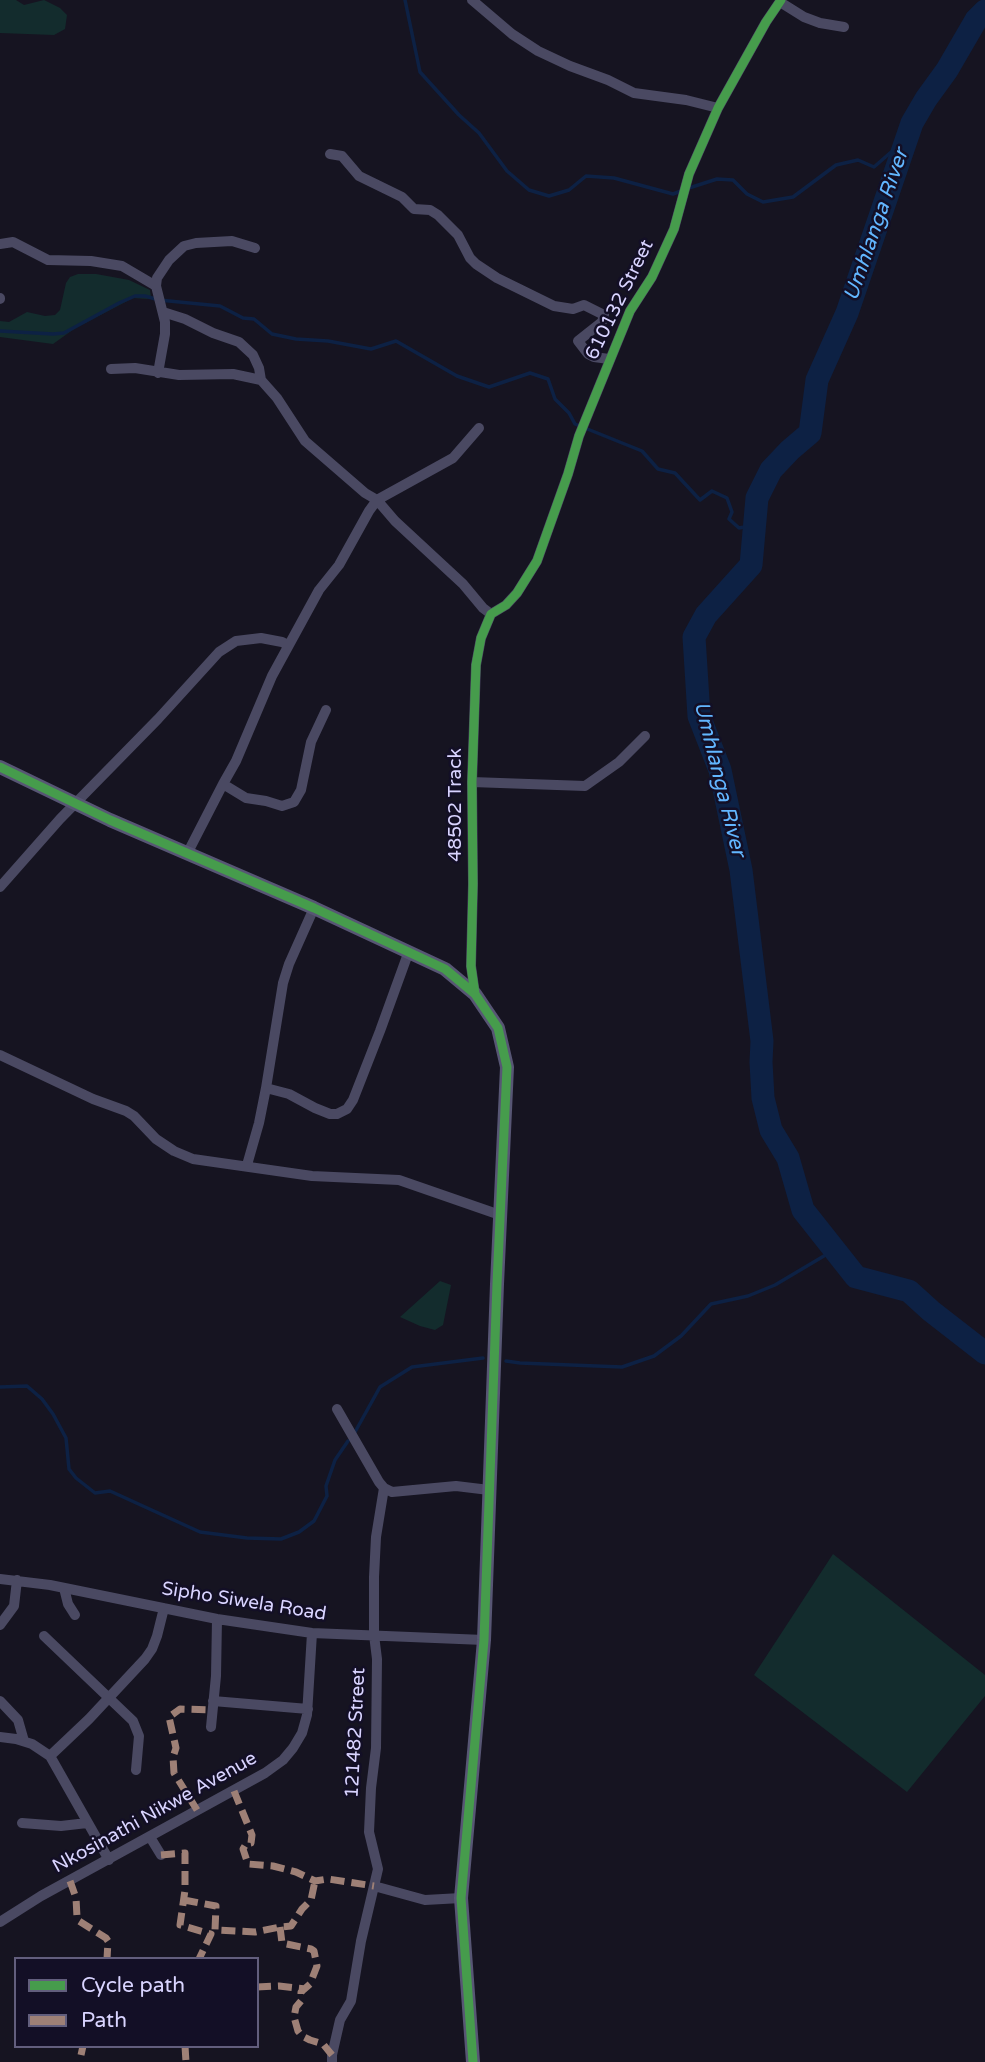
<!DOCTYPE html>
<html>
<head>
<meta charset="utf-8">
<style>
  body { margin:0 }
  #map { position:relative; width:985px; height:2062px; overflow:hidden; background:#161421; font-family:"Varela Round",sans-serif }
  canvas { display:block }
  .legend { position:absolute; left:14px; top:1957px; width:245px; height:91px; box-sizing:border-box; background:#130f26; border:2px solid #625e7d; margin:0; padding:9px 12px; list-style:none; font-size:21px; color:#d9d4ff }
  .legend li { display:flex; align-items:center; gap:14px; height:35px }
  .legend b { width:35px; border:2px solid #625e7d }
</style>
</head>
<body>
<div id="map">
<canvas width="985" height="2062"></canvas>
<ul class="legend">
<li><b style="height:9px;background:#469c4c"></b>Cycle path</li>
<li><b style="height:9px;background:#9e8076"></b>Path</li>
</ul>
</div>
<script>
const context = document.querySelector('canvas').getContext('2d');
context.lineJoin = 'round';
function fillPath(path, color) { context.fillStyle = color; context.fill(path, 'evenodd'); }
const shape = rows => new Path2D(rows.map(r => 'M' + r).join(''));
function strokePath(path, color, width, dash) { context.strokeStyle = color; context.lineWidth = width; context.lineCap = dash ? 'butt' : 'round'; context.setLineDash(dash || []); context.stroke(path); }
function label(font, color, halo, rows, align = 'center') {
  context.font = font + ' "Varela Round",sans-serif'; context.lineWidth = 5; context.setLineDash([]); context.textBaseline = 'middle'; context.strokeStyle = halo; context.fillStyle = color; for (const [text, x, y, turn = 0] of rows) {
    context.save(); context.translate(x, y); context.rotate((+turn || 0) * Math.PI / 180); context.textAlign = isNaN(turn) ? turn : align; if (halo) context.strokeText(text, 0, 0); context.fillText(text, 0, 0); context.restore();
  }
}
fillPath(shape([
  [0,0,16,0,24,5,44,0,60,8,67,15,65,29,54,35,0,33],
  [78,274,96,274,129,280,150,290,151,297,149,299,133,298,74,329,53,344,0,337,0,321,9,322,27,312,45,316,55,315,60,310,66,283,70,277],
  [440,1281,451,1285,443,1325,435,1330,420,1326,400,1317],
  [833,1554,985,1675,985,1696,907,1792,754,1675]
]), '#132c2d');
strokePath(shape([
  [405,0,420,72,459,115,479,133,507,171,529,190,549,196,569,190,586,176,614,178,673,194,681,191],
  [689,188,717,179,733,180,747,194,763,202,793,197,836,165,858,160,874,167,906,139],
  [0,331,53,334,64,333,119,303,135,296,145,296,159,300,220,306,243,318,254,319,272,334,296,339,328,341,371,349,396,341,457,376,489,387,530,373,548,379,555,399,569,413,575,424,642,451,658,469,675,473,700,500,712,491,727,498,732,512,729,519,739,528,755,525],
  [506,1361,520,1363,622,1367,654,1356,681,1336,711,1304,748,1296,775,1285,834,1250],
  [0,1387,27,1386,42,1399,53,1414,66,1438,69,1469,76,1478,95,1493,110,1491,200,1532,247,1538,281,1539,299,1532,314,1521,327,1496,326,1486,335,1460,348,1441],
  [355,1432,380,1387,412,1367,483,1358]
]), '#0d2144', 3.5);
strokePath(shape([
  [985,11,976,20,947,70,926,99,912,123,847,313,817,380,810,433,790,450,771,470,757,498,751,565,706,615,694,637,699,716,720,770,741,870,762,1041,761,1062,763,1098,771,1130,788,1158,803,1210,856,1277,909,1291,931,1311,985,1353]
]), '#0d2144', 23);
strokePath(shape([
  [472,0,512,34,538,51,570,66,608,80,634,93,686,100,718,108],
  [780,2,804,17,820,23,844,27],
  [330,154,342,156,359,176,402,197,414,209,430,210,438,215,458,235,470,258,476,264,497,278,554,306,573,309,584,305,604,315,602,322,578,341,588,354,594,357,609,359],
  [0,244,13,242,48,260,91,261,122,266,156,286],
  [0,298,0,299],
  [163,312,185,319,213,333,239,342,253,355,259,368,261,380,277,398,305,441,365,493,377,500,395,521,463,584,483,608,491,614],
  [111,369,135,368,179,375,233,374,261,380],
  [158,373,165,334,165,322,156,286,157,278,169,260,184,246,196,243,232,241,255,248],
  [472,782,585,786,619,762,645,736],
  [223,784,246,798,266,801,282,806,294,802,301,790,311,742,326,710],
  [187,854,223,784,236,761,272,676,319,590,339,565,369,511,377,500,453,458,479,428],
  [0,887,60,819,158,719,219,652,236,641,261,638,282,642,288,645],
  [475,994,471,966,473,884,472,782,476,665,481,638,491,614,506,605,517,593,537,561,568,474,579,436,630,311,652,277,674,229,689,174,718,108,766,22,781,0],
  [0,1055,93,1099,126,1111,134,1116,156,1139,174,1151,193,1159,312,1176,399,1180,500,1215],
  [266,1088,289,1094,315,1108,330,1114,337,1114,347,1109,353,1100,380,1031,409,951],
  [247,1165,259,1123,266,1088,283,983,289,964,314,908],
  [337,1409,379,1482,384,1488,392,1492,456,1486,489,1490],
  [0,1579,50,1585,217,1619,312,1633,484,1640],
  [64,1588,68,1604,75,1615],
  [0,1625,14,1606,17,1580],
  [44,1636,133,1721,139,1736,136,1770],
  [0,1701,18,1720,24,1741],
  [213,1701,308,1709],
  [211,1727,216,1676,217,1619],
  [0,1737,16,1739,32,1744,50,1756,109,1860],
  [50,1756,89,1719,145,1659,152,1649,157,1636,164,1608],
  [22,1823,61,1826,87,1823],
  [150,1837,161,1855],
  [374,1886,425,1900,461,1898],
  [0,1922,41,1896,265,1773,283,1760,293,1748,302,1733,307,1715,312,1633],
  [332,2062,332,2055,340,2020,351,2001,361,1941,378,1869,369,1832,371,1788,376,1748,377,1659,374,1635,374,1577,376,1537,384,1488]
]), '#4a4962', 10);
strokePath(shape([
  [0,767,110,820,314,908,445,969,475,994,498,1028,507,1067,497,1284,484,1640,461,1898,473,2062]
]), '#575674', 14);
strokePath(shape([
  [234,1791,252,1835,251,1843,246,1844,243,1849,248,1864,273,1866,296,1872,315,1881,328,1879,374,1886],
  [197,1810,174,1773,173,1757,176,1748,169,1717,180,1709,212,1710],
  [161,1855,185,1853,185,1890,180,1925,211,1934,199,1959],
  [70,1881,76,1898,77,1917,79,1921,106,1938,108,1941,107,1959],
  [184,1900,216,1906,215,1930,255,1932,280,1927,291,1926,302,1909,311,1900,315,1881],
  [280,1927,282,1943,311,1949,314,1951,317,1966,310,1984,301,1992,301,2001,296,2007,294,2017,298,2031,302,2036,310,2040,323,2044,332,2055],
  [257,1987,279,1986,306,1989],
  [14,2012,16,2012],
  [185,2046,186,2062],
  [81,2055,83,2046]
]), '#9e8076', 7, [14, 7]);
strokePath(shape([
  [0,767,110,820,314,908,445,969,475,994,498,1028,507,1067,497,1284,484,1640,461,1898,473,2062],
  [475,994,471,966,473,884,472,782,476,665,481,638,491,614,506,605,517,593,537,561,568,474,579,436,630,311,652,277,674,229,689,174,718,108,766,22,781,0]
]), '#469c4c', 9);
label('19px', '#d9d4ff', '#130f26', [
  ["610132 Street",620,300,-64],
  ["48502 Track",456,805,-90],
  ["Sipho Siwela Road",244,1602,9],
  ["121482 Street",356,1733,-87],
  ["Nkosinathi Nikwe Avenue",155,1813,-29]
]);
label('italic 21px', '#62b6ff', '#130f26', [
  ["Umhlanga River",877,225,-71],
  ["Umhlanga River",719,779,76]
]);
</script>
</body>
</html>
